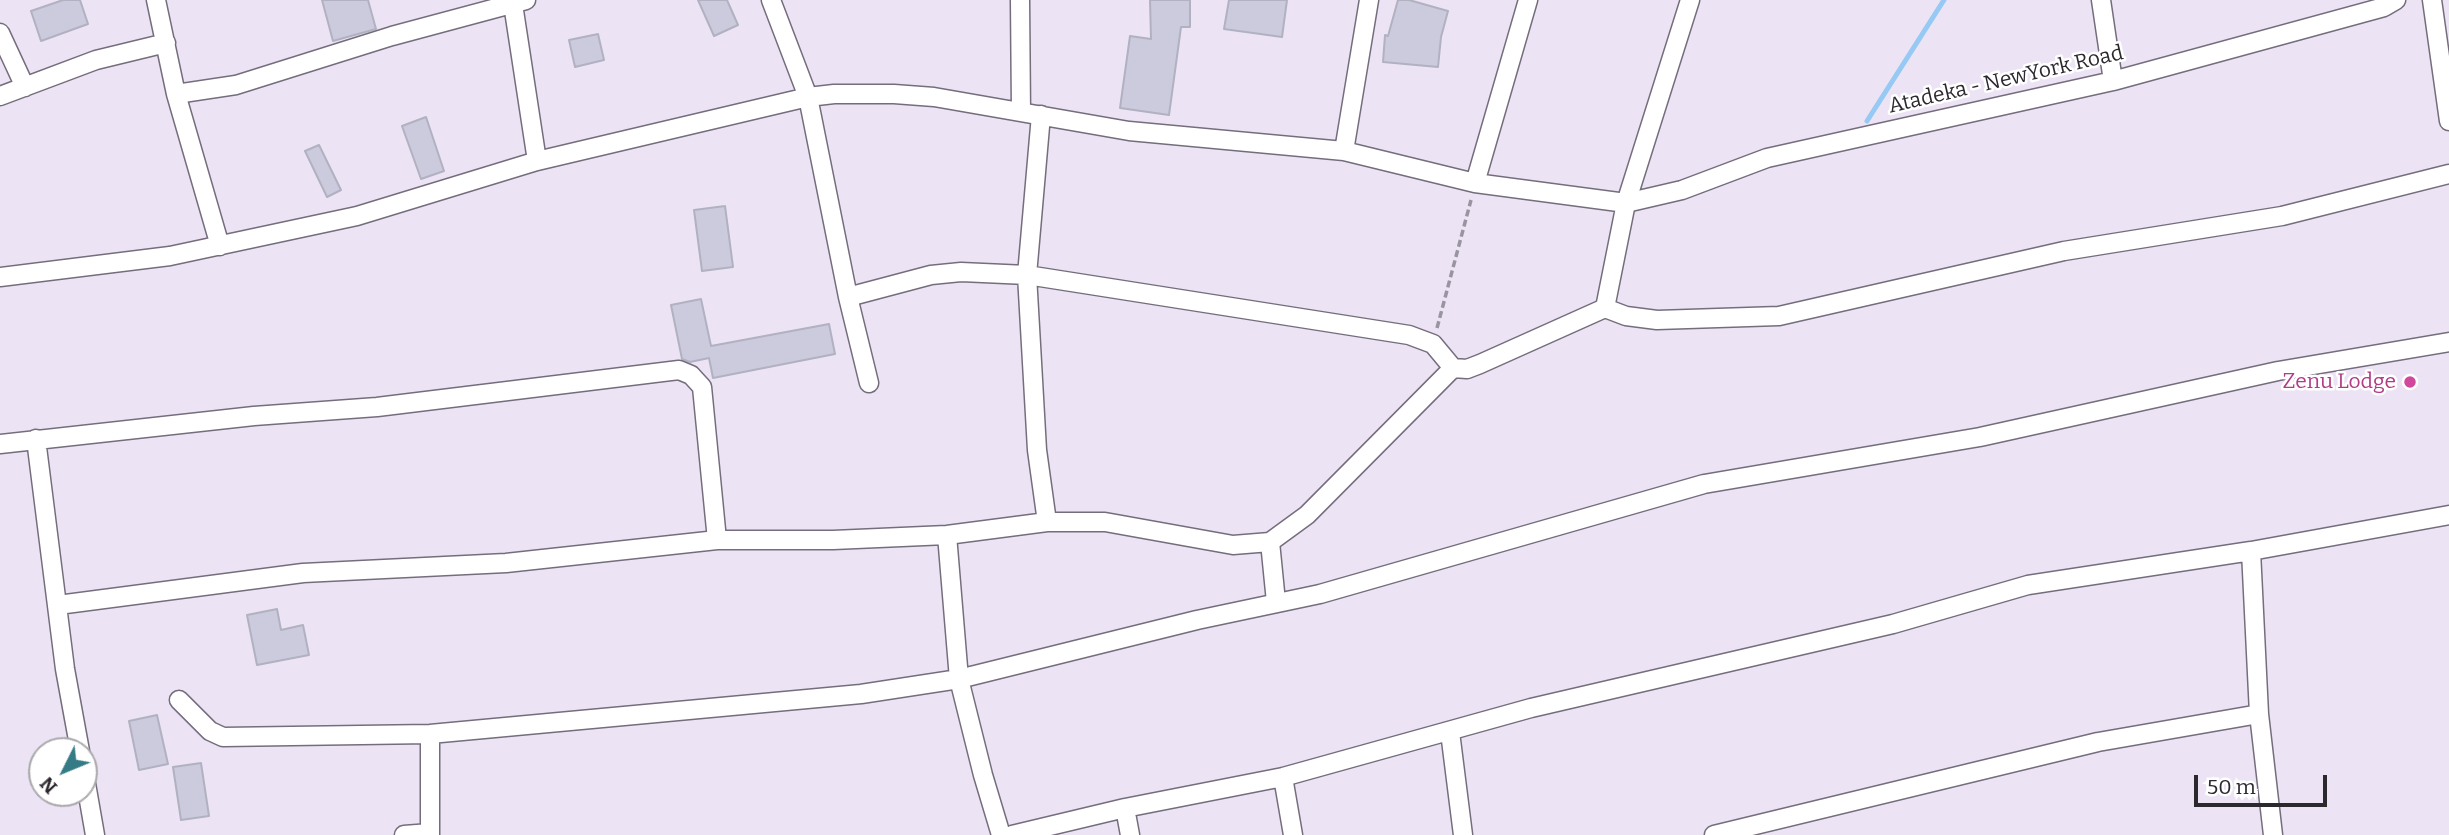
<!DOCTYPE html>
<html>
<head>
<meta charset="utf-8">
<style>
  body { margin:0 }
  #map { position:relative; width:2449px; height:835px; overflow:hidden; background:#ece4f5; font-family:Bitter,serif }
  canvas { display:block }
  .north { position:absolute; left:28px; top:737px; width:70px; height:70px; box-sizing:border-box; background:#fff; border:2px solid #aaa9ab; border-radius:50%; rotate:227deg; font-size:19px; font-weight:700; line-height:28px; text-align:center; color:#2b282e }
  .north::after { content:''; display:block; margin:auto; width:24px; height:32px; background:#347b86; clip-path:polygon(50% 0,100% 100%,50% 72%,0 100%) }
  .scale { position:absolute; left:2194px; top:775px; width:133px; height:32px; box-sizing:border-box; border:4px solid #2b282e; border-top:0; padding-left:9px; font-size:21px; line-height:24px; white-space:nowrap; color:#2b282e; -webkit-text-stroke:5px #fff; paint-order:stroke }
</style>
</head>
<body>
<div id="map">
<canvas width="2449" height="835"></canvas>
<div class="north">N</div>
<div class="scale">50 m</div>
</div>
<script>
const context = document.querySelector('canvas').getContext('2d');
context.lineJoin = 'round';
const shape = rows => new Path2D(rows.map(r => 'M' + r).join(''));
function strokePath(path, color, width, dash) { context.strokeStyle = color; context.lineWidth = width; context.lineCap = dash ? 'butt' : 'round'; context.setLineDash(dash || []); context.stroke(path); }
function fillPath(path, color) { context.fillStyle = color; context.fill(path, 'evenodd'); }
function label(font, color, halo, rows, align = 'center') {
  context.font = font + ' Bitter,serif'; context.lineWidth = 5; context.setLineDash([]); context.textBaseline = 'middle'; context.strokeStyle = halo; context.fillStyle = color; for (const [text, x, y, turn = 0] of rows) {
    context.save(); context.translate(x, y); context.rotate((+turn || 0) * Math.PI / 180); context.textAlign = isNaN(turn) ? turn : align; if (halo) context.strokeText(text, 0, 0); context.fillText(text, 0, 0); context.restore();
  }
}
strokePath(shape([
  [1867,121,1944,0]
]), '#96c9f3', 5);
const building = shape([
  [63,0,80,0,88,24,41,41,31,11,63,0],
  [322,0,368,0,376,29,333,41,322,0],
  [698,0,727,0,738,25,714,36,698,0],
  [1150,0,1190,0,1190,27,1181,27,1169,115,1120,108,1130,36,1151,39,1150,0],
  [1229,0,1287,0,1282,37,1224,29,1229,0],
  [1398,0,1409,0,1448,11,1441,37,1438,67,1383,62,1385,35,1388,36,1398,0],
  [598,34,604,60,575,67,569,40,598,34],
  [426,117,444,171,421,179,402,126,426,117],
  [319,145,341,190,327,197,305,151,319,145],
  [725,206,733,267,702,271,694,210,725,206],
  [701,299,711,346,829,324,835,354,713,378,709,358,690,362,682,359,671,305,701,299],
  [277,609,281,630,303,625,309,655,257,665,247,615,277,609],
  [157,715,168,764,139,770,129,721,157,715],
  [201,763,209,816,181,820,173,767,201,763]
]);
fillPath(building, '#cccbdd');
strokePath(building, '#b1b1c2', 2);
const minor = shape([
  [156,0,176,94,220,246],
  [771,0,808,97,848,297,869,383],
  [1020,0,1021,112],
  [2101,0,2113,81],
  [2432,0,2449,121],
  [513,4,537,161],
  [0,33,25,87],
  [176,94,236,85,392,36,526,0],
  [0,96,96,60,166,43],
  [1041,115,1027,275,1037,450,1047,522],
  [1344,151,1369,0],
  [1475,183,1528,0],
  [0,277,170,256,357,216,537,161,808,97,834,94,894,94,934,97,1129,131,1344,151,1475,183,1626,203,1682,190,1767,158,2113,81,2384,7,2396,0],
  [848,297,931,275,961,272,1027,275,1409,335,1433,344,1453,368],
  [1605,308,1626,316,1657,320,1779,316,2064,251,2282,216,2449,174],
  [36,439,65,669,80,751],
  [0,444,254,416,377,407,679,370,691,375,702,387,717,540],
  [947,535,959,679,983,775,1001,835],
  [2251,551,2259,714,2273,835],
  [1276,602,1270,542,1307,515,1453,368,1467,369,1480,364,1605,308,1626,203,1690,0],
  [58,605,303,573,506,563,717,540,833,540,947,535,1047,522,1105,522,1233,545,1270,542],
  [179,700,210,731,223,737,430,734,861,694,959,679,1197,620,1320,594,1704,484,1980,437,2278,371,2449,342],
  [1450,732,1463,835],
  [430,734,430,835],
  [84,772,95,835],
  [1283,777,1293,835],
  [1125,808,1130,835],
  [404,835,430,833],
  [1012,835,1125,808,1283,777,1531,708,1893,624,2028,585,2251,551,2449,515],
  [1714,835,2098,742,2259,714]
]);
strokePath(minor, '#756d7c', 21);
strokePath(shape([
  [1437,328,1471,200]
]), '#9a94a0', 3.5, [7, 3.5]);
strokePath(minor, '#fff', 18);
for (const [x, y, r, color] of [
  [2410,382,7,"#d1479c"]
]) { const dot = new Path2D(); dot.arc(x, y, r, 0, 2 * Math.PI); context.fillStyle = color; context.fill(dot); strokePath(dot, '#fff', 2.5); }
label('21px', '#2b282e', '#fff', [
  ["Atadeka - NewYork Road",2006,80,-13]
]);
label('21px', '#b23c85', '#fff', [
  ["Zenu Lodge",2396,382]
], 'right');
</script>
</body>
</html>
